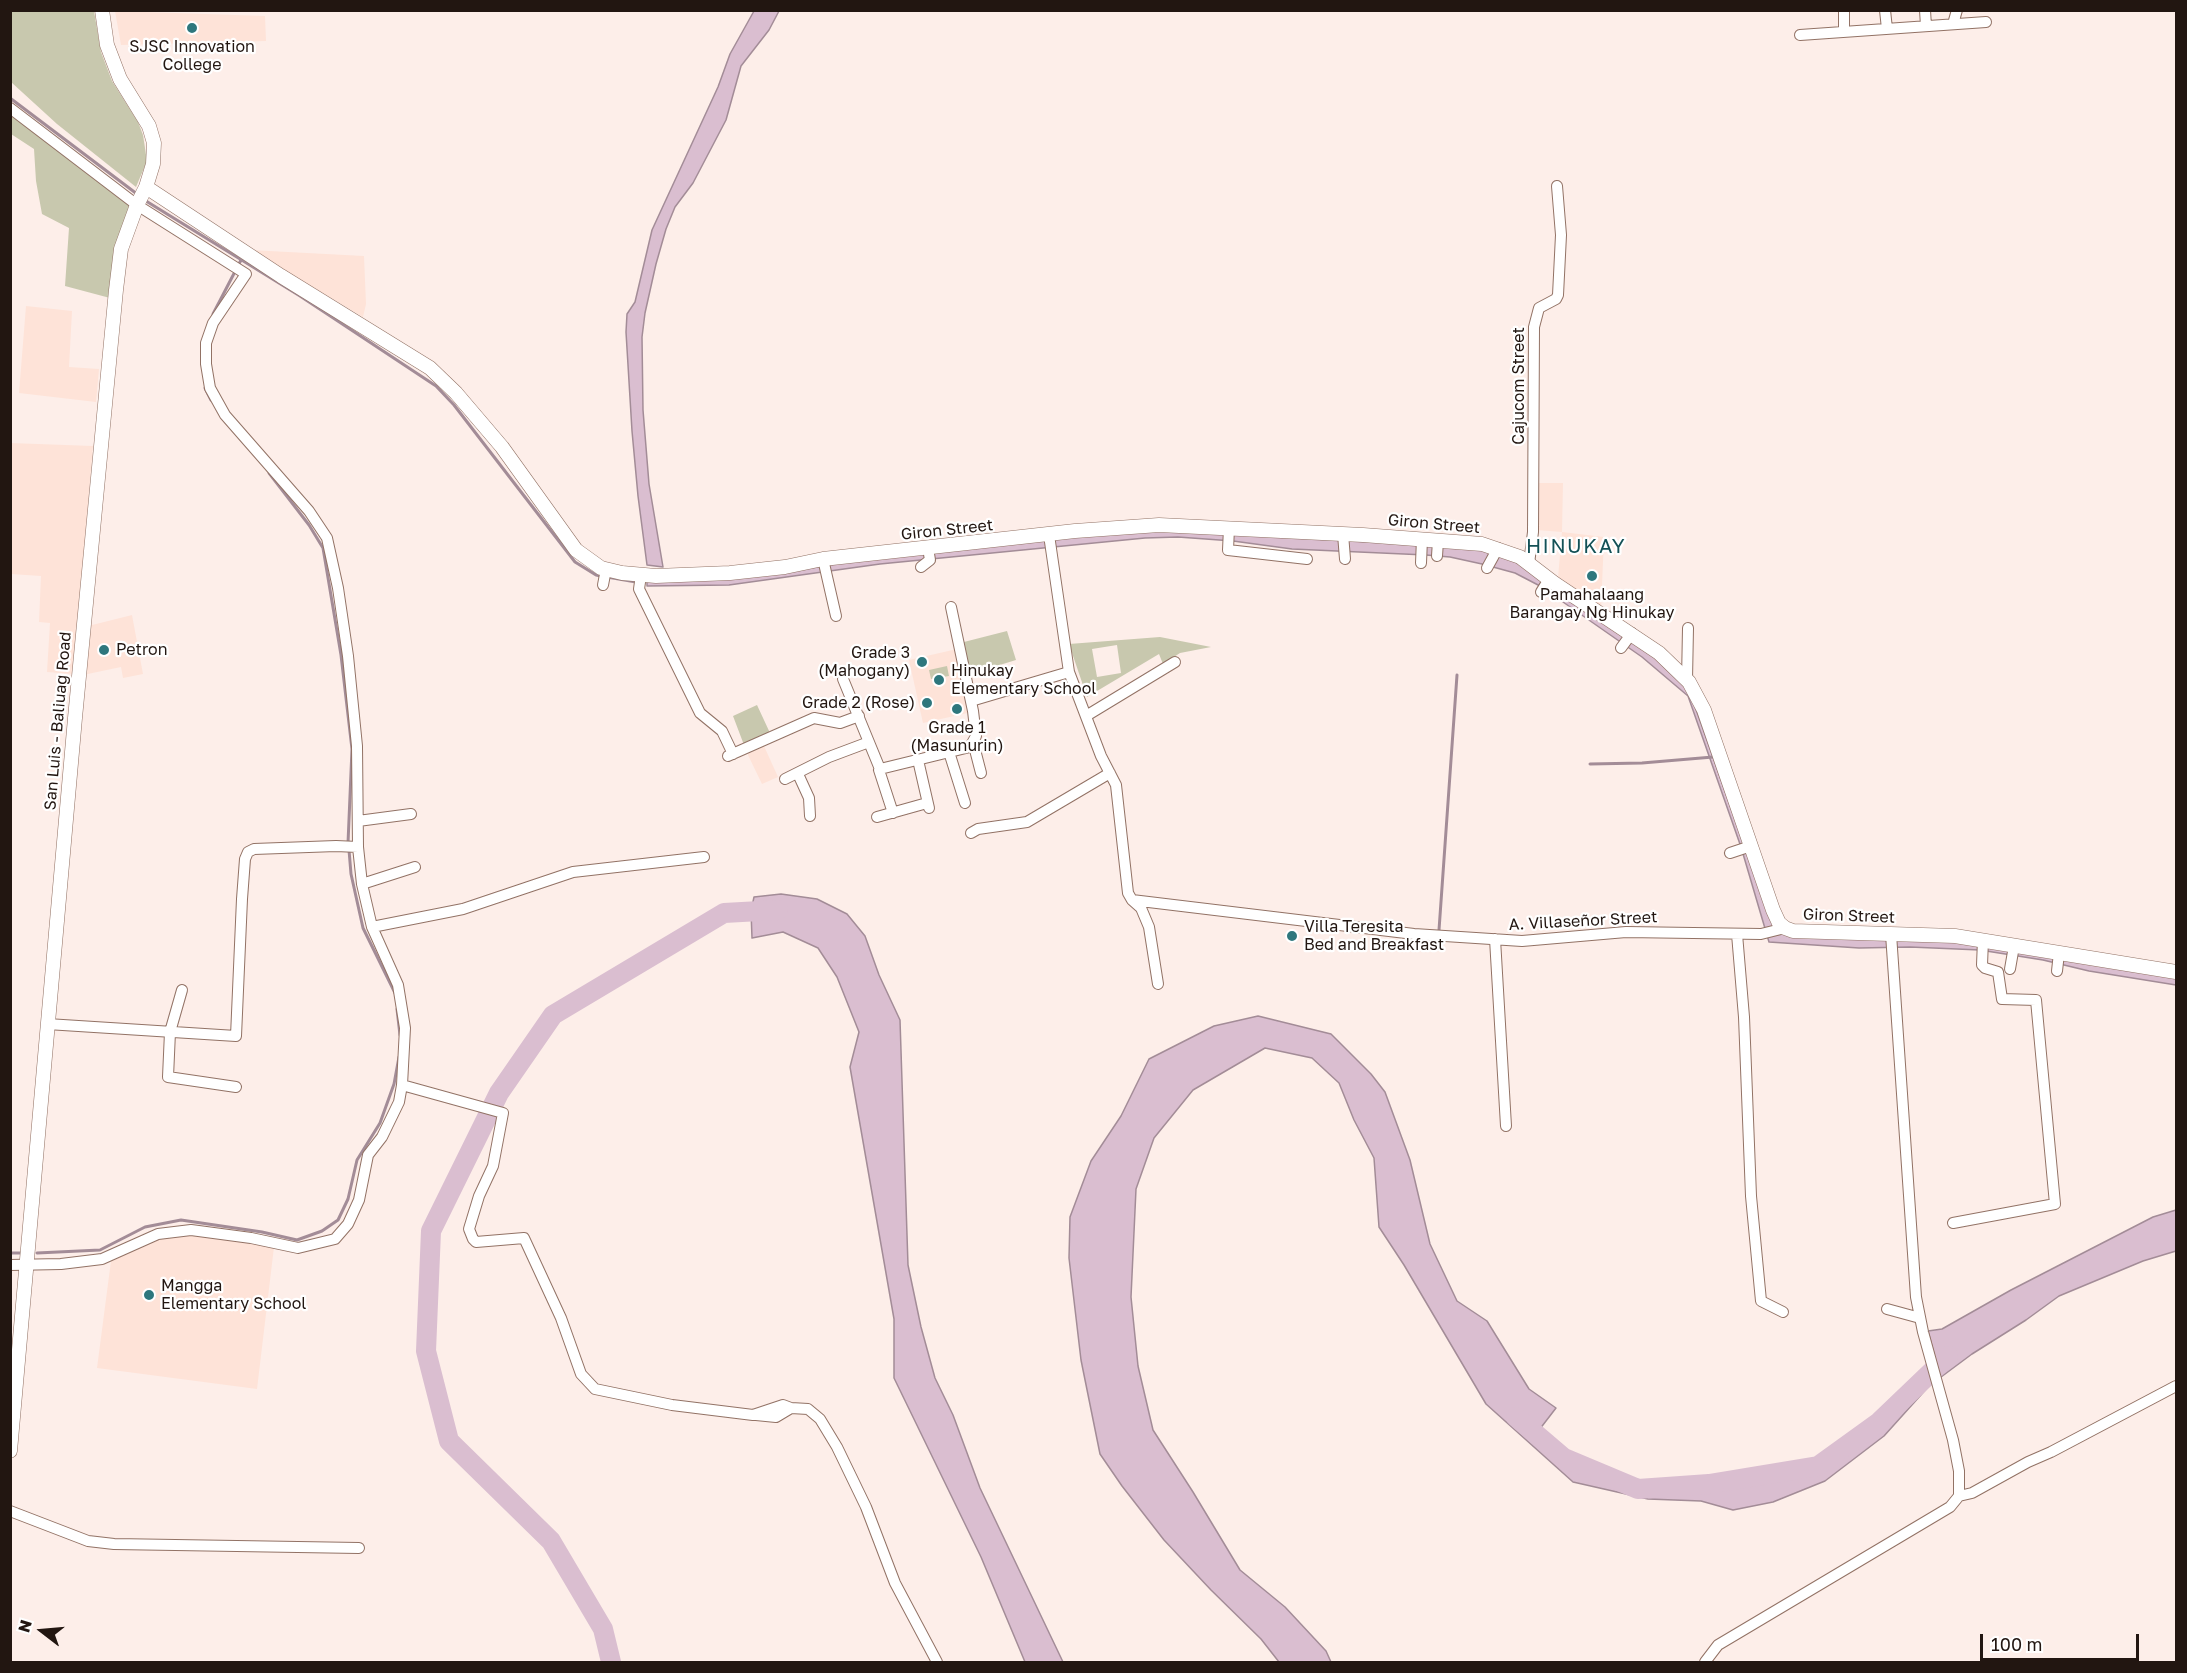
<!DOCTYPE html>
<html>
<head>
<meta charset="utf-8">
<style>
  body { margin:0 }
  #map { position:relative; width:2187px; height:1673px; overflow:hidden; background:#fdeee9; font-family:"Golos Text",sans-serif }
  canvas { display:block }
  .frame { position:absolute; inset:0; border:12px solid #221611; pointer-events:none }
  .north { position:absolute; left:12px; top:1601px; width:60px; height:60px; -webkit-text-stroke:4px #fff; paint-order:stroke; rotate:286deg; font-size:16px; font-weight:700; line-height:24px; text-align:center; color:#221611 }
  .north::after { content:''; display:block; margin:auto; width:21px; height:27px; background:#221611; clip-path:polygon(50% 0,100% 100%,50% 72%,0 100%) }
  .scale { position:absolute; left:1980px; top:1634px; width:159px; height:27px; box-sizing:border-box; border:3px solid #221611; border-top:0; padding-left:8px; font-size:18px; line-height:21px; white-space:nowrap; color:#221611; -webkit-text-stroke:4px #fff; paint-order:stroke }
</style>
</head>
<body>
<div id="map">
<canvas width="2187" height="1673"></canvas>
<div class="frame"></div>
<div class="north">N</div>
<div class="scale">100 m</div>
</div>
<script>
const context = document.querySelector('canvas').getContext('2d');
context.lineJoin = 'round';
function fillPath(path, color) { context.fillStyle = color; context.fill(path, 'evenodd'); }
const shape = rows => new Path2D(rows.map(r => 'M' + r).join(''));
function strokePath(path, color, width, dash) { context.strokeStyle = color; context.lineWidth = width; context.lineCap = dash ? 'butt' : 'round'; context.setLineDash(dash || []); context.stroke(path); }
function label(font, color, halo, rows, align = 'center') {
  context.font = font + ' "Golos Text",sans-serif'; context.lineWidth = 4.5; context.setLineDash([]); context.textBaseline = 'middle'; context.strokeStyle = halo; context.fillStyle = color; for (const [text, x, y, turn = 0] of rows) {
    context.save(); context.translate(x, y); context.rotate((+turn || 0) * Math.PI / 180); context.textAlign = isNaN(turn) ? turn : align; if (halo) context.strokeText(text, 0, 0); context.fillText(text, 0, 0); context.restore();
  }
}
fillPath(shape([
  [115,11,265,16,266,41,121,45],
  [250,250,364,256,366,304,363,317],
  [26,306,72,311,69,367,99,369,96,402,19,393],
  [10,443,93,446,74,674,47,672,50,623,39,622,41,576,11,574],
  [1539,483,1563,483,1562,532,1604,537,1601,610,1558,578,1562,532,1537,530],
  [132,615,143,674,123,678,121,667,83,675,88,626],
  [957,649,972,712,923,723,909,660],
  [764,746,778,777,762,784,747,753],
  [195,1234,274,1247,257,1389,97,1368,111,1261,161,1238]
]), '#fee3d8');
fillPath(shape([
  [11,11,94,11,101,52,112,81,138,122,143,135,147,161,136,187,57,124,11,82],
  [10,112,131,205,110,298,65,286,69,228,42,214,36,181,34,149,11,134],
  [1007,631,1016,660,967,675,960,643],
  [1160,637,1211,647,1180,653,1163,664,1159,654,1087,697,1069,644],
  [1117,645,1121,673,1097,677,1092,649],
  [947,666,949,676,931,679,929,670],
  [757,705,770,733,744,745,733,716]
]), '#c8c8ae');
const water = shape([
  [754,11,779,11,769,30,741,66,726,120,693,183,675,207,666,229,656,264,645,313,642,337,643,410,649,484,663,567,647,565,638,496,632,431,626,332,627,314,635,302,652,230,718,87,730,54,754,11],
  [1141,530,1469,547,1511,556,1641,644,1689,690,1772,923,1976,943,2176,977,2176,985,2089,971,2043,960,1980,950,1910,947,1859,948,1769,942,1741,847,1688,696,1642,657,1540,586,1515,573,1482,564,1450,557,1426,555,1292,549,1233,541,1178,537,1145,538,880,564,729,585,647,586,647,580,792,571,841,563,1141,530],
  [781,894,817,899,847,914,865,936,879,975,900,1020,908,1265,921,1327,935,1378,953,1415,980,1488,1063,1662,1025,1662,981,1557,894,1378,894,1319,850,1067,859,1032,837,977,818,948,783,932,752,938,751,911,754,897,781,894],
  [1258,1016,1331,1034,1371,1074,1385,1092,1410,1160,1430,1244,1457,1301,1487,1321,1529,1389,1556,1408,1536,1434,1564,1458,1638,1489,1709,1484,1818,1466,1879,1422,1937,1365,1928,1331,1942,1329,2011,1290,2153,1217,2176,1210,2176,1251,2143,1261,2059,1296,2026,1320,1972,1354,1929,1386,1884,1436,1825,1481,1773,1502,1733,1510,1701,1501,1648,1499,1573,1482,1486,1404,1404,1265,1379,1227,1374,1158,1354,1120,1339,1083,1312,1058,1265,1048,1193,1090,1154,1138,1136,1189,1131,1297,1138,1366,1153,1430,1193,1492,1240,1570,1285,1607,1326,1651,1331,1662,1279,1662,1261,1639,1211,1590,1164,1540,1122,1486,1100,1454,1081,1360,1069,1258,1070,1217,1091,1161,1121,1116,1149,1059,1214,1026,1258,1016]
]);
fillPath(water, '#dabed0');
strokePath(water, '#a38c97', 1.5);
strokePath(shape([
  [10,98,137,194],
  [146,201,300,296,436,386,454,405,575,562,596,575,601,576],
  [213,314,241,260],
  [205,388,211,400],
  [269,473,309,525,323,548,341,655,352,749,348,843],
  [607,577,636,582],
  [1590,764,1642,763,1713,757],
  [349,850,351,874,363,928,395,993],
  [1439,930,1457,675],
  [397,1009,400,1035],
  [10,1253,21,1253],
  [37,1253,100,1250,145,1227,181,1220,262,1232,297,1240,322,1231,338,1220,348,1199,357,1160,380,1123,394,1084,399,1057]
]), '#a38c97', 3);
strokePath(shape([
  [1516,1417,1564,1458,1638,1489,1709,1484,1818,1466,1879,1422,1948,1356],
  [611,1662,603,1629,551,1541,449,1441,426,1351,431,1231,499,1093,553,1015,724,913,778,910]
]), '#dabed0', 20);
const street = shape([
  [1885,10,1887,29],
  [1925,10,1926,26],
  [1953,24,1957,10],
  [1844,32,1844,10],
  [1800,35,1986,22],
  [10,108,137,205,246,274,213,323,206,343,206,364,210,388,225,415,309,511,327,538,338,588,348,656,357,746,358,847,362,884,372,927,398,985,405,1028,402,1085,399,1102,382,1137,368,1155,359,1200,348,1224,335,1239,298,1248,251,1238,191,1230,158,1234,102,1259,61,1264,10,1265],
  [1229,528,1228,550,1307,559],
  [1343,534,1345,559],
  [1049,535,1069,672,1101,756,1116,785,1128,893,1132,900,1141,908,1149,927,1158,984],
  [1437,556,1438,541],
  [823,559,836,616],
  [1421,563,1422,539],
  [1529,564,1533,532,1534,327,1539,308,1556,299,1558,295,1561,235,1557,186],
  [921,567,930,560,928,548],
  [1487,568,1498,548],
  [641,575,639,589,700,713,722,731,733,754],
  [603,585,606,569],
  [1541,592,1549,579],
  [1621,648,1632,633],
  [843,679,880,769,970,747,976,736,973,711,951,607],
  [1687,680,1688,628],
  [971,701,1069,672],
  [1086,716,1175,662],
  [973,742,981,773],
  [949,752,965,803],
  [728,756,814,718,840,723,859,716],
  [918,760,929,808],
  [879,770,893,813],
  [798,774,809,798,810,816],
  [785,779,829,757,869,742],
  [877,817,927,803],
  [358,821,411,814],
  [971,833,978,829,1027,822,1110,773],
  [1730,853,1751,846],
  [362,884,415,867],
  [1132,900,1414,934,1522,941,1626,932,1761,934,1785,928],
  [372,927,463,909,573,872,704,857],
  [1737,934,1744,1017,1751,1196,1761,1301,1783,1312],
  [1495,939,1506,1126],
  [2010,969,2014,946],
  [2057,971,2059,953],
  [182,990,170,1032,168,1077,236,1087],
  [47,1024,236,1036,242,899,245,859,248,852,254,849,336,846,358,847],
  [402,1085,503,1113,493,1166,479,1196,469,1229,473,1239,476,1242,524,1238,561,1318,581,1374,595,1389,672,1405,753,1415,783,1405,791,1408,808,1409,820,1419,837,1447,866,1507,895,1583,937,1662],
  [1953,1223,2055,1204,2036,1000,2002,999,1998,972,1985,968,1982,965,1983,940],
  [1887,1309,1920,1318],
  [756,1415,776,1417,791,1408],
  [1959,1496,1972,1493,2028,1462,2051,1452,2176,1386],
  [10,1511,88,1541,114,1544,359,1548],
  [1705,1662,1718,1645,1950,1507,1959,1496,1959,1471,1953,1440,1923,1332,1916,1297,1891,934]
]);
const secondary = shape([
  [146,187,281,276,430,368,456,393,502,447,576,550,601,568,622,573,656,576,730,573,785,567,823,559,1075,531,1159,525,1363,535,1482,544,1520,557,1554,583,1659,653,1689,682,1704,710,1773,910,1779,923,1785,928,1793,931,1955,936,2176,972],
  [10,1451,75,718,116,290,121,249,137,205,146,187,153,164,154,143,149,126,120,79,107,45,102,10]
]);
strokePath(street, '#927265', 12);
strokePath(secondary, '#927265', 15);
strokePath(street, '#fff', 10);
strokePath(secondary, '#fff', 14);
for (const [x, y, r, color] of [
  [192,28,6,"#2e777d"],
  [1592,576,6,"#2e777d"],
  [104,650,6,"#2e777d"],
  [922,662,6,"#2e777d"],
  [939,680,6,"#2e777d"],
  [927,703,6,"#2e777d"],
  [957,709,6,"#2e777d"],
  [1292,936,6,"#2e777d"],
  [149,1295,6,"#2e777d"]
]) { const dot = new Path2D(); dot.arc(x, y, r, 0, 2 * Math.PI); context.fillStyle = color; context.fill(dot); strokePath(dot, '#fff', 2); }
label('16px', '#221611', '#fff', [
  ["SJSC Innovation",192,47,"center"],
  ["College",192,65,"center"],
  ["Pamahalaang",1592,595,"center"],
  ["Barangay Ng Hinukay",1592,613,"center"],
  ["Petron",116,650],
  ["Grade 3",910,653,"right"],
  ["(Mahogany)",910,671,"right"],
  ["Hinukay",951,671],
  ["Elementary School",951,689],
  ["Grade 2 (Rose)",915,703,"right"],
  ["Grade 1",957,728,"center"],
  ["(Masunurin)",957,746,"center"],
  ["Villa Teresita",1304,927],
  ["Bed and Breakfast",1304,945],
  ["Mangga",161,1286],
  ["Elementary School",161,1304]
], 'left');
label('16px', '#221611', '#fff', [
  ["Cajucom Street",1519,386,-90],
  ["Giron Street",1434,524,5],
  ["Giron Street",947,530,-6],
  ["San Luis - Baliuag Road",58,721,-85],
  ["Giron Street",1849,916,2],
  ["A. Villaseñor Street",1583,921,-3]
]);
context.letterSpacing = '1.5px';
label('20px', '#145156', '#fff', [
  ["HINUKAY",1576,547]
]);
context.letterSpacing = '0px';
</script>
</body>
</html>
